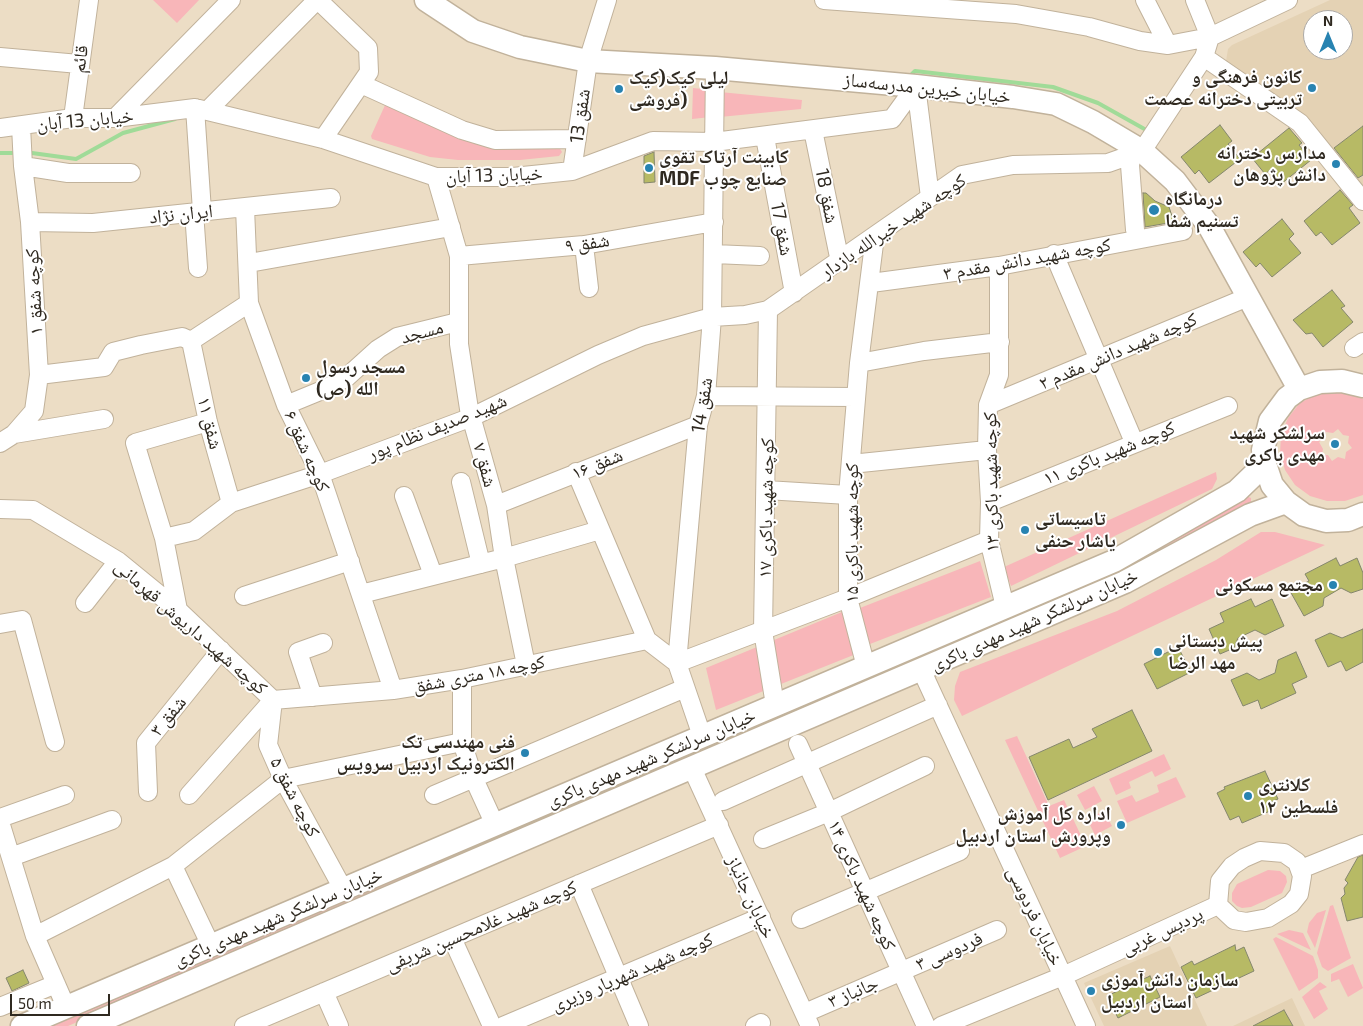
<!DOCTYPE html>
<html>
<head>
<meta charset="utf-8">
<style>
  body { margin:0 }
  #map { position:relative; width:1363px; height:1026px; overflow:hidden; background:#ecddc5; font-family:"Exo 2",sans-serif }
  canvas { display:block }
  .north { position:absolute; left:1303px; top:10px; width:50px; height:50px; box-sizing:border-box; background:#fff; border:1px solid #aca9a6; border-radius:50%; rotate:0deg; font-size:14px; font-weight:700; line-height:20px; text-align:center; color:#2f2920 }
  .north::after { content:''; display:block; margin:auto; width:18px; height:22px; background:#2883b1; clip-path:polygon(50% 0,100% 100%,50% 72%,0 100%) }
  .scale { position:absolute; left:10px; top:994px; width:100px; height:22px; box-sizing:border-box; border:2px solid #2f2920; border-top:0; padding-left:6px; font-size:15px; line-height:18px; white-space:nowrap; color:#2f2920; -webkit-text-stroke:4px #fff; paint-order:stroke }
</style>
</head>
<body>
<div id="map">
<canvas width="1363" height="1026"></canvas>
<div class="north">N</div>
<div class="scale">50 m</div>
</div>
<script>
const context = document.querySelector('canvas').getContext('2d');
context.lineJoin = 'round';
function fillPath(path, color) { context.fillStyle = color; context.fill(path, 'evenodd'); }
const shape = rows => new Path2D(rows.map(r => 'M' + r).join(''));
function strokePath(path, color, width, dash) { context.strokeStyle = color; context.lineWidth = width; context.lineCap = dash ? 'butt' : 'round'; context.setLineDash(dash || []); context.stroke(path); }
function label(font, color, halo, rows, align = 'center') {
  context.font = font + ' "Exo 2","Noto Naskh Arabic",sans-serif'; context.lineWidth = 4; context.setLineDash([]); context.textBaseline = 'middle'; context.strokeStyle = halo; context.fillStyle = color; for (const [text, x, y, turn = 0] of rows) {
    context.save(); context.translate(x, y); context.rotate((+turn || 0) * Math.PI / 180); context.textAlign = isNaN(turn) ? turn : align; if (halo) context.strokeText(text, 0, 0); context.fillText(text, 0, 0); context.restore();
  }
}
fillPath(shape([
  [1330,0,1363,0,1363,126,1328,153,1352,183,1363,175,1363,199,1295,114,1226,61,1228,49,1232,45],
  [1313,20,1343,20,1343,50,1313,50],
  [1170,946,1207,1026,1104,1026,1084,983],
  [1149,976,1160,997,1118,1017,1108,996],
  [1292,998,1305,1026,1293,1026,1284,1010,1253,1026,1233,1026]
]), '#e4d2b4');
fillPath(shape([
  [153,0,199,0,177,23],
  [693,88,711,90,711,117,692,119],
  [720,92,802,100,801,109,720,117],
  [386,103,487,146,559,147,562,152,559,156,520,160,458,160,430,157,372,139,371,136],
  [1334,391,1352,393,1363,399,1363,495,1345,501,1327,501,1310,496,1295,485,1285,470,1280,453,1281,435,1288,418,1299,404,1315,394],
  [1338,429,1343,435,1349,436,1348,443,1352,448,1346,452,1345,459,1338,457,1332,461,1328,455,1322,455,1323,449,1319,442,1324,439,1326,432,1333,433],
  [1216,472,1217,479,1212,489,1011,586,1004,567],
  [1246,496,1251,498,1251,505,1127,572,727,742,726,738,730,735],
  [1261,532,1275,532,1325,545,962,716,954,700,955,686,960,672,1117,611,1216,560],
  [980,561,991,597,870,644,860,608],
  [842,612,856,654,716,710,706,668],
  [1017,736,1049,806,1064,800,1086,846,1060,858,1005,740],
  [1164,754,1171,769,1155,777,1152,771,1129,782,1131,788,1116,795,1109,779],
  [673,761,676,766,68,1026,47,1026],
  [1176,777,1186,797,1127,823,1117,801,1132,795,1136,802,1159,792,1157,785],
  [1094,786,1102,801,1085,810,1077,795],
  [1104,811,1112,826,1095,835,1087,819],
  [1268,870,1280,871,1286,876,1287,882,1282,893,1251,907,1242,908,1237,906,1232,901,1232,893,1237,884],
  [1333,905,1351,958,1328,971,1322,967,1317,953,1330,906],
  [1326,910,1315,948,1307,932,1309,923,1317,913],
  [1289,930,1303,933,1311,950,1277,934],
  [1276,937,1313,956,1318,970,1318,978,1299,991,1273,939],
  [1353,964,1363,988,1348,997,1339,979,1331,982,1331,974],
  [1320,982,1327,987,1319,991,1328,1009,1314,1019,1302,997]
]), '#f8b6b9');
strokePath(shape([
  [911,75,915,71,1053,87,1098,103,1148,131],
  [0,153,12,153],
  [32,153,76,159,123,133,175,119]
]), '#a0db98', 4);
const building = shape([
  [1220,125,1232,141,1228,144,1240,159,1209,183,1199,170,1195,174,1181,157,1220,125],
  [1363,126,1363,175,1358,178,1334,148,1363,126],
  [1289,128,1302,143,1299,145,1311,160,1281,184,1270,170,1265,174,1252,158,1289,128],
  [654,152,655,182,644,183,644,156,654,152],
  [1340,190,1353,205,1349,208,1360,223,1332,245,1321,232,1316,236,1304,221,1340,190],
  [1143,193,1146,193,1155,201,1169,207,1174,222,1145,227,1143,193],
  [1282,219,1294,234,1289,239,1301,253,1272,277,1260,263,1256,267,1243,252,1282,219],
  [1332,290,1345,306,1341,308,1353,322,1323,347,1312,333,1306,334,1293,320,1332,290],
  [1336,558,1340,566,1357,558,1363,573,1363,589,1351,593,1341,588,1324,598,1323,606,1304,616,1290,591,1309,581,1305,574,1336,558],
  [1251,599,1255,607,1272,599,1284,626,1265,635,1255,630,1238,638,1234,648,1220,654,1209,629,1224,622,1220,613,1251,599],
  [1363,629,1363,662,1346,671,1341,661,1328,667,1315,640,1330,633,1342,638,1363,629],
  [1178,647,1191,672,1157,689,1144,664,1178,647],
  [1296,652,1307,677,1292,684,1296,693,1261,709,1258,700,1243,706,1231,680,1247,673,1259,680,1275,673,1278,660,1296,652],
  [1132,710,1152,751,1048,800,1029,757,1069,739,1073,748,1097,737,1092,729,1132,710],
  [1265,771,1278,799,1267,804,1270,811,1242,823,1239,816,1230,820,1217,793,1225,789,1224,787,1265,771],
  [1363,855,1363,917,1347,921,1341,898,1345,894,1344,888,1348,883,1345,880,1358,857,1363,855],
  [1235,945,1236,951,1244,947,1254,971,1196,998,1181,967,1192,961,1194,965,1235,945],
  [23,970,29,983,12,991,6,978,23,970],
  [1150,976,1160,997,1118,1018,1107,996,1150,976],
  [1284,1010,1293,1026,1253,1026,1284,1010]
]);
fillPath(building, '#b7ba65');
strokePath(building, '#84866d', 1);
const minor = shape([
  [318,0,368,48,369,72,323,139],
  [824,0,1016,14,1089,27,1140,41,1168,45,1210,37,1288,0],
  [1145,0,1168,45],
  [0,57,79,64],
  [1204,57,1300,123,1363,201],
  [361,84,462,130,495,140,577,139],
  [916,86,930,197],
  [195,108,202,211],
  [207,111,317,0],
  [73,118,89,0],
  [115,118,231,0],
  [0,128,73,118,115,118,195,108,323,139,436,177,513,177,572,171,653,141,714,142,892,119,916,86],
  [813,130,840,262],
  [765,137,794,293],
  [1132,155,1130,165,1135,230],
  [23,166,68,173,131,173],
  [572,171,588,61,607,0],
  [436,177,459,256,459,344,469,409,496,505,504,558,526,665],
  [245,208,249,303,286,405,320,474,393,690],
  [194,212,198,268],
  [30,222,93,223,331,198],
  [584,245,589,288],
  [714,254,760,256],
  [1054,254,1134,442],
  [459,256,584,245,714,222],
  [249,263,451,227],
  [999,266,999,375,988,405,987,450,990,502,989,540,1005,607],
  [871,283,999,266,1183,231],
  [768,310,763,631,775,705],
  [191,341,208,422,231,503],
  [1354,348,1363,342],
  [859,363,924,351,1000,342],
  [39,375,104,367,113,352,141,345,182,337,191,341,249,303],
  [706,396,856,397],
  [286,405,325,389,347,377,378,349,397,337,458,322],
  [988,405,1248,297],
  [14,434,104,419],
  [0,443,14,434,34,411,39,375,30,222,23,166,21,126],
  [851,464,987,450],
  [576,472,647,640],
  [461,482,481,564],
  [766,490,848,495],
  [404,496,433,575],
  [990,502,1228,406],
  [496,505,698,425],
  [0,509,33,510,118,561,178,610,273,700],
  [164,538,194,531,231,503,320,474,472,417,598,355,643,336,712,317,745,315,768,310,962,175,1013,165,1108,163,1142,151,1204,57,1210,37,1195,0],
  [361,594,504,558,600,530],
  [244,596,350,561],
  [85,603,118,561],
  [178,610,164,538,135,443,208,422],
  [0,624,22,620,55,742],
  [866,667,848,598,848,495,859,363,875,236],
  [921,669,1086,1026],
  [462,679,462,742,474,779,495,825],
  [313,697,298,652,323,643],
  [273,700,393,690,462,679,647,640,677,663,848,598,989,540],
  [273,700,268,745,283,779,343,889],
  [702,736,677,663,698,425,706,396,712,317,715,68],
  [798,744,926,1026],
  [692,768,810,1026],
  [148,792,146,743,221,650],
  [189,795,273,700],
  [434,795,685,688],
  [723,801,938,705],
  [0,818,65,795],
  [0,822,35,936,66,1007],
  [763,839,829,812,925,766],
  [1260,851,1284,853,1297,862,1302,876,1299,894,1291,904,1268,918,1246,922,1234,920,1218,905,1220,881,1232,866,1244,858,1260,851],
  [11,857,112,820],
  [173,866,211,946],
  [1301,869,1363,844],
  [579,884,639,1026],
  [801,919,960,851],
  [35,936,173,866,283,779,462,742],
  [452,938,492,1026],
  [324,992,339,1026],
  [0,1007,56,984],
  [805,1013,997,930],
  [244,1026,719,825],
  [503,1026,761,917],
  [755,1026,761,1023],
  [941,1026,1063,976,1218,905]
]);
const major = shape([
  [426,0,473,31,520,47,588,61,715,68,916,86,1013,97,1056,104,1093,122,1142,151,1175,181,1209,226,1299,389],
  [1363,386,1342,381,1320,382,1299,389,1287,398,1270,421,1263,450,1265,464,1272,485,1286,502,1304,515,1326,521,1348,520,1363,514],
  [22,1026,1114,561,1237,491,1265,464],
  [88,1026,1125,582,1250,515,1286,502]
]);
strokePath(minor, '#c1b29b', 20);
strokePath(major, '#c1b29b', 25);
strokePath(minor, '#fff', 18);
strokePath(major, '#fff', 22);
for (const [x, y, r, color] of [
  [1312,88,5,"#2883b1"],
  [619,89,5,"#2883b1"],
  [1336,164,5,"#2883b1"],
  [649,168,5,"#2883b1"],
  [1154,210,6,"#2883b1"],
  [306,378,5,"#2883b1"],
  [1335,444,5,"#2883b1"],
  [1025,530,5,"#2883b1"],
  [1333,585,5,"#2883b1"],
  [1158,652,5,"#2883b1"],
  [525,753,5,"#2883b1"],
  [1248,796,5,"#2883b1"],
  [1121,825,5,"#2883b1"],
  [1091,991,5,"#2883b1"]
]) { const dot = new Path2D(); dot.arc(x, y, r, 0, 2 * Math.PI); context.fillStyle = color; context.fill(dot); strokePath(dot, '#fff', 2); }
label('19px', '#2f2920', '#fff', [
  ["قائم",80,59,-82],
  ["خیابان خیرین مدرسه‌ساز",927,88,6],
  ["شفق 13",580,116,-82],
  ["خیابان 13 آبان",85,120,-5],
  ["خیابان 13 آبان",494,175,-2],
  ["شفق 18",827,196,79],
  ["ایران نژاد",181,214,-6],
  ["کوچه شهید خیرالله بازدار",893,226,-34],
  ["شفق 17",782,229,79],
  ["شفق ۹",587,243,-8],
  ["کوچه شهید دانش مقدم ۳",1027,259,-10],
  ["کوچه شفق ۱",34,292,-93],
  ["مسجد",422,332,-15],
  ["کوچه شهید دانش مقدم ۲",1118,351,-23],
  ["شفق 14",702,405,-81],
  ["شفق ۱۱",210,423,76],
  ["شهید صدیف نظام پور",437,427,-22],
  ["کوچه شفق ۶",307,451,66],
  ["کوچه شهید باکری ۱۱",1109,453,-22],
  ["شفق ۱۶",597,464,-22],
  ["شفق ۷",485,465,75],
  ["کوچه شهید باکری ۱۳",991,482,-91],
  ["کوچه شهید باکری ۱۷",766,508,-89],
  ["کوچه شهید باکری ۱۵",852,533,-90],
  ["خیابان سرلشکر شهید مهدی باکری",1034,620,-24],
  ["کوچه شهید داریوش قهرمانی",191,627,41],
  ["کوچه ۱۸ متری شفق",479,674,-11],
  ["شفق ۳",168,716,-51],
  ["خیابان سرلشکر شهید مهدی باکری",651,758,-23],
  ["کوچه شفق ۵",295,797,63],
  ["کوچه شهید باکری ۱۴",862,885,66],
  ["خیابان جانباز",751,897,65],
  ["خیابان فردوسی",1035,916,65],
  ["خیابان سرلشکر شهید مهدی باکری",278,917,-23],
  ["کوچه شهید غلامحسین شریفی",481,926,-23],
  ["پردیس غربی",1162,931,-25],
  ["فردوسی ۳",949,951,-23],
  ["کوچه شهید شهریار وزیری",632,972,-23],
  ["جانباز ۳",853,992,-23]
]);
label('bold 19px', '#2f2920', '#fff', [
  ["کانون فرهنگی و",1302,77,"right"],
  ["تربیتی دخترانه عصمت",1302,99,"right"],
  ["لیلی کیک(کیک",629,78],
  ["فروشی)",629,100],
  ["مدارس دخترانه",1326,153,"right"],
  ["دانش پژوهان",1326,175,"right"],
  ["کابینت آرتاک تقوی",659,157],
  ["MDF صنایع چوب",659,179],
  ["درمانگاه",1165,199],
  ["تسنیم شفا",1165,221],
  ["مسجد رسول",316,367],
  ["الله (ص)",316,389],
  ["سرلشکر شهید",1325,433,"right"],
  ["مهدی باکری",1325,455,"right"],
  ["تاسیساتی",1035,519],
  ["یاشار حنفی",1035,541],
  ["مجتمع مسکونی",1323,585,"right"],
  ["پیش دبستانی",1168,641],
  ["مهد الرضا",1168,663],
  ["فنی مهندسی تک",515,742,"right"],
  ["الکترونیک اردبیل سرویس",515,764,"right"],
  ["کلانتری",1258,785],
  ["۱۲ فلسطین",1258,807],
  ["اداره کل آموزش",1111,814,"right"],
  ["وپرورش استان اردبیل",1111,836,"right"],
  ["سازمان دانش‌آموزی",1101,980],
  ["استان اردبیل",1101,1002]
], 'left');
</script>
</body>
</html>
